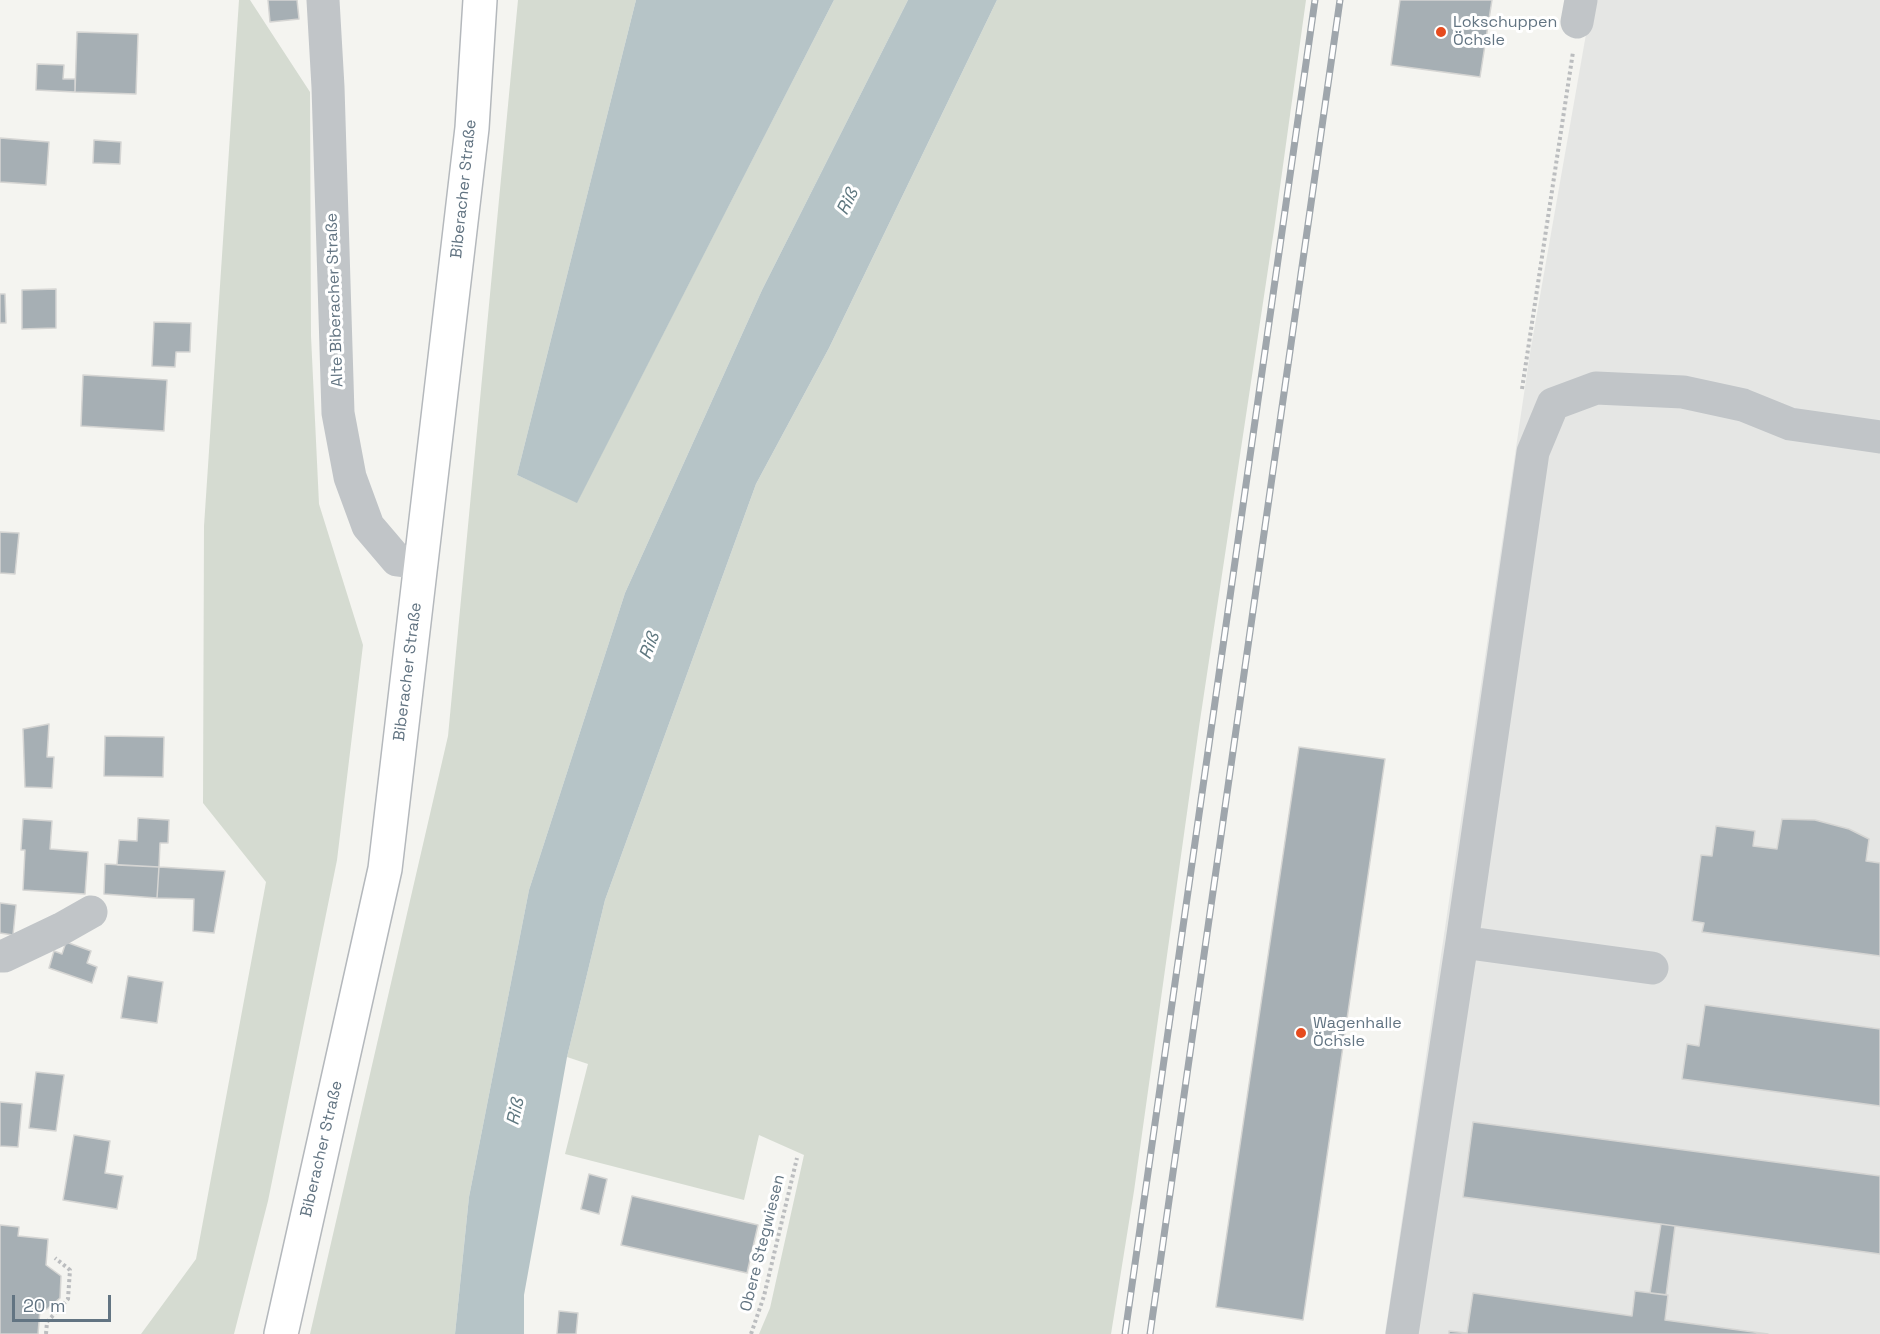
<!DOCTYPE html>
<html>
<head>
<meta charset="utf-8">
<style>
  body { margin:0 }
  #map { position:relative; width:1880px; height:1334px; overflow:hidden; background:#f4f4f0; font-family:"Space Grotesk",sans-serif }
  canvas { display:block }
  .scale { position:absolute; left:12px; top:1295px; width:99px; height:27px; box-sizing:border-box; border:3px solid #627482; border-top:0; padding-left:8px; font-size:18px; line-height:21px; white-space:nowrap; color:#627482; -webkit-text-stroke:4px #fff; paint-order:stroke }
</style>
</head>
<body>
<div id="map">
<canvas width="1880" height="1334"></canvas>
<div class="scale">20 m</div>
</div>
<script>
const context = document.querySelector('canvas').getContext('2d');
context.lineJoin = 'round';
function fillPath(path, color) { context.fillStyle = color; context.fill(path, 'evenodd'); }
const shape = rows => new Path2D(rows.map(r => 'M' + r).join(''));
function strokePath(path, color, width, dash) { context.strokeStyle = color; context.lineWidth = width; context.lineCap = dash ? 'butt' : 'round'; context.setLineDash(dash || []); context.stroke(path); }
function label(font, color, halo, rows, align = 'center') {
  context.font = font + ' "Space Grotesk",sans-serif'; context.lineWidth = 6; context.setLineDash([]); context.textBaseline = 'middle'; context.strokeStyle = halo; context.fillStyle = color; for (const [text, x, y, turn = 0] of rows) {
    context.save(); context.translate(x, y); context.rotate((+turn || 0) * Math.PI / 180); context.textAlign = isNaN(turn) ? turn : align; if (halo) context.strokeText(text, 0, 0); context.fillText(text, 0, 0); context.restore();
  }
}
fillPath(shape([
  [1592,0,1880,0,1880,1334,1385,1334,1530,353]
]), '#e5e6e4');
fillPath(shape([
  [239,0,250,0,310,92,311,336,319,504,363,645,337,860,268,1201,234,1334,141,1334,196,1259,266,882,203,803,204,526],
  [518,0,636,0,517,475,577,502,834,0,908,0,762,290,625,593,529,890,469,1197,455,1334,310,1334,448,736],
  [997,0,1306,0,1275,223,1199,727,1134,1191,1111,1334,759,1334,770,1308,804,1155,759,1135,744,1200,565,1154,588,1064,567,1057,605,900,756,484,829,348]
]), '#d5dbd1');
fillPath(shape([
  [636,0,834,0,577,503,517,475],
  [908,0,997,0,829,348,756,484,605,900,567,1057,524,1295,524,1334,455,1334,469,1197,529,890,625,593,762,290]
]), '#b6c4c7');
const building = shape([
  [268,0,297,0,299,19,270,22,268,0],
  [1400,0,1492,0,1480,77,1391,65,1400,0],
  [77,32,138,34,136,94,75,92,77,32],
  [37,64,64,65,63,79,75,79,75,92,36,90,37,64],
  [0,138,49,142,46,185,0,182,0,138],
  [94,140,121,142,120,164,93,163,94,140],
  [56,289,56,328,22,329,22,290,56,289],
  [0,294,5,294,6,323,0,323,0,294],
  [154,322,191,323,190,352,176,352,175,367,152,366,154,322],
  [83,375,167,380,164,431,81,426,83,375],
  [0,532,19,533,15,574,0,573,0,532],
  [49,724,47,757,54,757,52,788,25,787,23,729,49,724],
  [105,736,164,737,163,777,104,776,105,736],
  [1299,747,1385,759,1303,1320,1216,1307,1299,747],
  [138,818,169,820,168,843,160,843,159,867,117,865,119,840,137,841,138,818],
  [23,819,52,821,50,849,88,852,85,894,23,890,25,850,21,850,23,819],
  [1782,819,1815,820,1849,829,1869,839,1866,861,1880,863,1880,956,1702,932,1704,923,1692,921,1701,855,1712,856,1716,826,1755,831,1753,846,1777,849,1782,819],
  [105,864,159,867,157,898,104,894,105,864],
  [159,867,225,871,214,933,193,931,194,899,157,898,159,867],
  [0,903,16,905,13,935,0,933,0,903],
  [66,942,91,951,87,963,97,967,92,983,49,968,54,951,62,954,66,942],
  [128,976,163,982,157,1023,121,1018,128,976],
  [1705,1005,1880,1029,1880,1106,1682,1079,1687,1044,1699,1046,1705,1005],
  [36,1072,64,1075,56,1131,29,1128,36,1072],
  [0,1102,22,1104,18,1147,0,1146,0,1102],
  [1473,1122,1880,1176,1880,1254,1463,1197,1473,1122],
  [74,1135,110,1141,105,1173,123,1176,117,1209,63,1200,74,1135],
  [589,1174,607,1179,599,1214,581,1209,589,1174],
  [632,1196,758,1225,747,1273,621,1245,632,1196],
  [1661,1224,1675,1226,1666,1295,1650,1293,1661,1224],
  [0,1225,19,1227,18,1236,48,1239,46,1265,61,1276,60,1298,47,1309,40,1309,38,1334,0,1334,0,1225],
  [1635,1291,1668,1295,1665,1320,1768,1334,1449,1334,1449,1331,1467,1333,1473,1293,1632,1316,1635,1291],
  [559,1311,578,1313,576,1334,557,1334,559,1311]
]);
fillPath(building, '#a6afb4');
strokePath(building, '#d5d5d3', 1.5);
const major = shape([
  [281,1334,385,869,472,128,480,0]
]);
strokePath(major, '#b4b8bc', 36);
strokePath(shape([
  [1522,389,1573,52],
  [46,1334,47,1322,68,1299,70,1270,55,1258],
  [751,1334,764,1296,797,1158]
]), '#bbbdbf', 4, [3, 3]);
strokePath(shape([
  [323,0,328,87,338,413,350,477,368,526,397,560,421,563],
  [1577,22,1581,0],
  [1462,942,1652,968],
  [0,956,4,956,61,929,91,912],
  [1402,1334,1462,942,1533,452,1553,404,1596,388,1683,392,1743,405,1790,424,1880,437]
]), '#c1c5c8', 33);
strokePath(major, '#fff', 33);
const rail = shape([
  [1125,1334,1315,0],
  [1150,1334,1340,0]
]);
strokePath(rail, '#9fa6ac', 7);
strokePath(rail, '#fff', 4.5, [14]);
for (const [x, y, r, color] of [
  [1441,32,6,"#e64b1e"],
  [1301,1033,6,"#e64b1e"]
]) { const dot = new Path2D(); dot.arc(x, y, r, 0, 2 * Math.PI); context.fillStyle = color; context.fill(dot); strokePath(dot, '#fff', 2); }
label('16px', '#627482', '#fff', [
  ["Lokschuppen",1453,23],
  ["Öchsle",1453,41],
  ["Wagenhalle",1313,1024],
  ["Öchsle",1313,1042]
], 'left');
label('16px', '#627482', '#fff', [
  ["Biberacher Straße",464,189,-84],
  ["Alte Biberacher Straße",335,300,-92],
  ["Biberacher Straße",408,672,-83],
  ["Biberacher Straße",322,1149,-77],
  ["Obere Stegwiesen",763,1243,-76]
]);
label('italic 18px', '#5e777f', '#fff', [
  ["Riß",848,202,-64],
  ["Riß",650,646,-69],
  ["Riß",516,1112,-78]
]);
</script>
</body>
</html>
